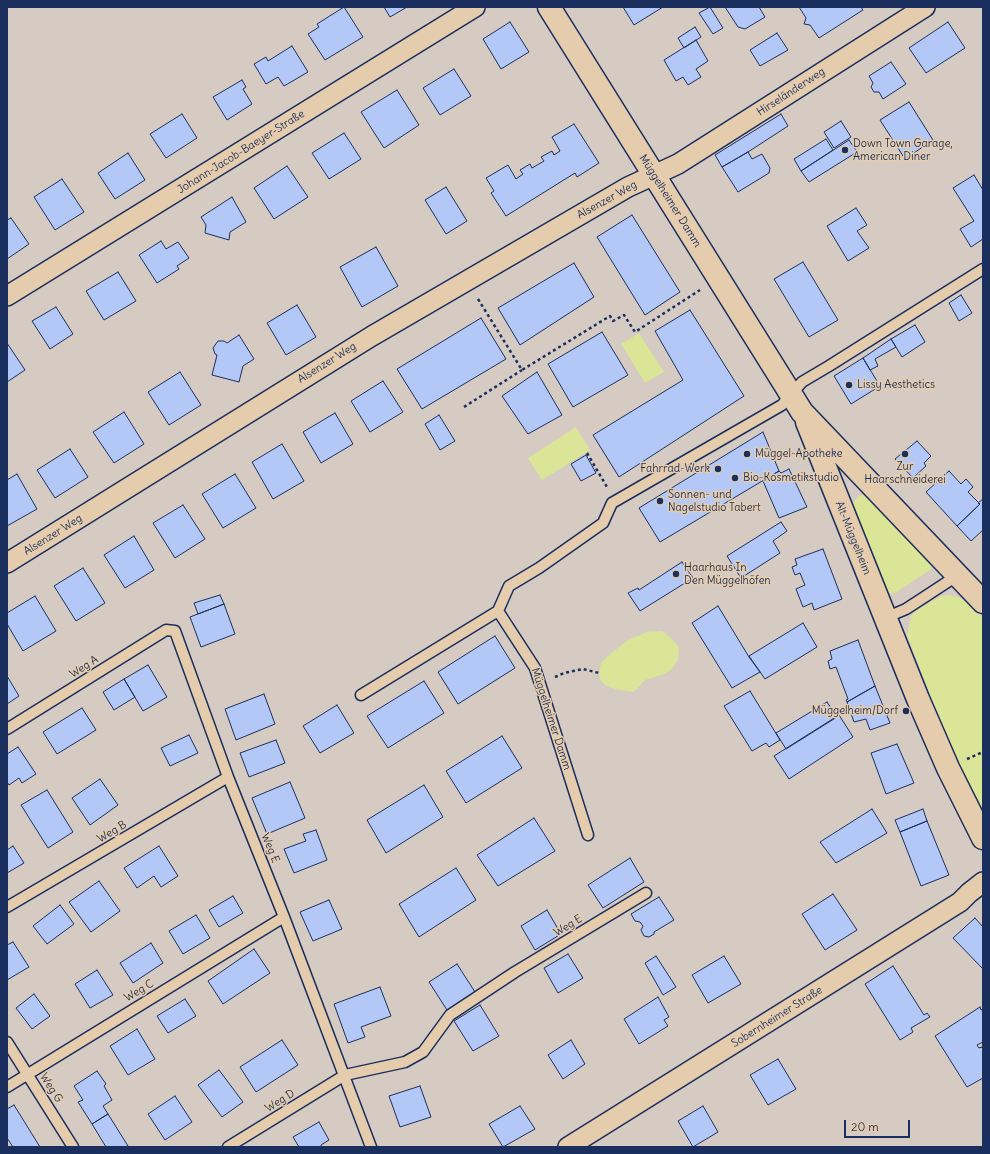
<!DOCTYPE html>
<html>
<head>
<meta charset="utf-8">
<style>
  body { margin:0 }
  #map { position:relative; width:990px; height:1154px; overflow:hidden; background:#d6cbc3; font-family:Delius,sans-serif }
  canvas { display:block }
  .frame { position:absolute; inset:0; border:8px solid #1b2f5e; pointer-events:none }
  .scale { position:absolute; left:844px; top:1120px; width:66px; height:18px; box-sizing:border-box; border:2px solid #1b2f5e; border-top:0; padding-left:5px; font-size:12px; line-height:14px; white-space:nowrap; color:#1b2f5e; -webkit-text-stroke:3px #e5ccad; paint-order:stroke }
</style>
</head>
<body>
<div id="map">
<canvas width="990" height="1154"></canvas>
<div class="frame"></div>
<div class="scale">20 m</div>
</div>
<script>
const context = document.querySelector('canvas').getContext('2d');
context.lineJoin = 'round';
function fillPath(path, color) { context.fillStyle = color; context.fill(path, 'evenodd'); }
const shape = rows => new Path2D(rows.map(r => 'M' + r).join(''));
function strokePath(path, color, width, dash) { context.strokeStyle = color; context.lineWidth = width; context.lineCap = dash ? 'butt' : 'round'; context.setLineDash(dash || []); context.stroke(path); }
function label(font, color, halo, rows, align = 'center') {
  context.font = font + ' Delius,sans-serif'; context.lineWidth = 3; context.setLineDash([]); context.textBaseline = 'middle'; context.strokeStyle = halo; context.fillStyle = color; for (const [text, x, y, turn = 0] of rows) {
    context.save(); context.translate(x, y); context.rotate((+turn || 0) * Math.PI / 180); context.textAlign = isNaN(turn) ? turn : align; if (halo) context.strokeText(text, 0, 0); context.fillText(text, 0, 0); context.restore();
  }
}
fillPath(shape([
  [639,333,664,372,645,383,621,344],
  [576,427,590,450,542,480,528,458],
  [862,495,870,497,873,499,931,565,931,569,930,570,895,593,887,593,855,512,853,507,854,502,859,496],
  [948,595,958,597,968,602,983,617,983,821,954,755,907,636,911,616,917,610,941,596],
  [662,631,671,638,679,647,678,659,672,669,664,674,645,680,634,692,615,689,605,685,600,679,599,673,601,663,609,655,628,640,647,632]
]), '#dae597');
const building = shape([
  [344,7,363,37,325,60,308,34,319,27,317,24,344,7],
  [384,7,407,7,390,17,384,7],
  [623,7,663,7,634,25,623,7],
  [710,7,723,28,713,34,699,13,710,7],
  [725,7,759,7,765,17,745,29,738,27,725,7],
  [799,7,861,7,863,10,819,38,810,25,804,24,806,18,799,7],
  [510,22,529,52,501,69,483,39,510,22],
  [948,22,965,48,926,73,909,48,948,22],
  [695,27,701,37,684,48,678,38,695,27],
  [777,33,788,50,760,66,750,50,777,33],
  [696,40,708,61,696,69,701,77,688,85,683,77,676,81,664,60,696,40],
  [292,46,308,72,284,86,278,77,266,84,254,64,266,57,268,61,292,46],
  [891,62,906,84,883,99,879,92,874,92,871,87,873,83,869,76,891,62],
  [454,69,471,96,440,115,423,88,454,69],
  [242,80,246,87,243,89,252,104,227,120,213,97,242,80],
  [397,90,419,125,384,148,361,112,397,90],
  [909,102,933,140,905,159,880,120,909,102],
  [182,114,197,138,166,158,150,134,182,114],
  [781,114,788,126,748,152,722,167,715,155,781,114],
  [841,121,851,137,834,148,824,132,841,121],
  [574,124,599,163,577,177,575,173,506,216,491,193,494,191,486,178,508,165,516,179,523,174,520,170,530,164,532,168,544,161,541,157,552,151,554,155,560,151,552,137,574,124],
  [344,133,361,159,329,179,312,153,344,133],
  [826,139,833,150,801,171,794,159,826,139],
  [849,140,857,152,809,182,801,171,849,140],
  [748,152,752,159,762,154,770,168,769,173,738,192,722,167,748,152],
  [128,153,145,180,115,199,98,173,128,153],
  [287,166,308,197,274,219,254,188,287,166],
  [974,175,983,190,983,239,971,247,960,229,974,221,953,188,974,175],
  [62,179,84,212,55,230,34,197,62,179],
  [446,187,467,221,446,234,425,200,446,187],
  [232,197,246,222,230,232,229,240,205,233,206,225,201,217,232,197],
  [856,208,867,225,857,231,869,248,848,261,827,226,856,208],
  [632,215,680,292,645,315,597,237,632,215],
  [11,218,29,244,7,259,7,220,11,218],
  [161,241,166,249,178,242,189,258,177,266,179,269,157,283,139,255,161,241],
  [376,247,398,286,362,307,340,267,376,247],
  [803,262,838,320,809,337,774,279,803,262],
  [574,263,594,297,520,345,498,308,574,263],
  [118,272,136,301,104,320,86,291,118,272],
  [961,295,972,313,959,321,949,303,961,295],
  [297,305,316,337,286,355,267,323,297,305],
  [56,307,73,334,50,349,32,321,56,307],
  [690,310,744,396,619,477,593,435,683,380,655,331,690,310],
  [481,318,506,359,422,409,397,369,481,318],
  [915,325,925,342,902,357,891,339,915,325],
  [602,332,628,375,573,407,548,364,602,332],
  [239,335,254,359,243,366,239,382,212,375,217,355,215,354,213,348,218,341,224,341,227,343,239,335],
  [891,339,896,347,875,359,878,366,870,370,863,358,891,339],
  [7,343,25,370,7,382,7,343],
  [863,358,880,386,851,404,834,376,863,358],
  [180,372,201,405,169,425,148,392,180,372],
  [537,372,562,415,528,434,502,396,537,372],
  [383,381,403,412,370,432,351,401,383,381],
  [124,412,144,444,114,463,93,432,124,412],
  [335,413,353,444,321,463,303,432,335,413],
  [439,415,455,441,440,450,425,424,439,415],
  [763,432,779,471,660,542,639,508,763,432],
  [917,441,931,456,924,463,926,466,913,478,895,459,917,441],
  [282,444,304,481,273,499,252,462,282,444],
  [70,449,88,477,55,498,37,470,70,449],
  [586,455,596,473,581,481,571,464,586,455],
  [789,469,807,507,779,518,763,481,779,471,781,473,789,469],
  [949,471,961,484,966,479,973,487,968,492,980,504,957,526,926,492,949,471],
  [17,474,37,509,7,526,7,480,17,474],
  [235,474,256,508,223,528,202,494,235,474],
  [983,499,983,530,971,541,957,526,980,504,978,503,983,499],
  [183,505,205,539,175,558,153,523,183,505],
  [781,522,787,531,773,541,780,553,741,578,727,556,781,522],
  [134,536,154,570,125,588,104,555,134,536],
  [823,549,842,599,814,610,812,603,803,607,796,589,805,585,800,573,795,575,792,567,797,565,795,559,823,549],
  [682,562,693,578,640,611,628,593,638,588,639,590,682,562],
  [83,568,105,603,76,621,54,586,83,568],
  [220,595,224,604,198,614,194,603,220,595],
  [35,596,56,631,23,651,7,624,7,613,35,596],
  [224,604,235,634,201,647,190,617,224,604],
  [718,606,749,657,760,672,732,688,692,623,718,606],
  [803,623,817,647,765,679,749,656,803,623],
  [495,636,515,668,458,704,438,672,495,636],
  [858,640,875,686,847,702,846,700,848,699,836,667,830,669,828,661,832,659,830,651,858,640],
  [148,665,167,697,143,711,124,679,148,665],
  [7,676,19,696,7,704,7,676],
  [124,679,135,697,114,710,103,692,124,679],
  [424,681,444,713,388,748,367,716,424,681],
  [875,686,890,723,870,730,866,719,854,722,847,702,875,686],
  [750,691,780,740,769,747,766,743,752,751,724,706,750,691],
  [264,694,275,724,236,740,225,709,264,694],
  [827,702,837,717,786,749,776,733,827,702],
  [337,705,354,733,320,753,303,726,337,705],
  [82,708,96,730,57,754,43,732,82,708],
  [839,715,853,737,789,779,774,756,839,715],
  [189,735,198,753,170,766,161,748,189,735],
  [502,736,522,768,466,803,446,771,502,736],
  [276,740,285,763,249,777,240,753,276,740],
  [897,744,914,783,886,794,871,753,897,744],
  [18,747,36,774,22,783,19,778,9,785,7,782,7,754,18,747],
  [100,779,118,805,90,825,72,798,100,779],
  [290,782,305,818,267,834,252,798,290,782],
  [424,785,443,817,386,853,367,820,424,785],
  [47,790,73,832,48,848,21,805,47,790],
  [872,809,887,833,836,863,820,842,872,809],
  [923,809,927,821,900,832,895,820,923,809],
  [534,818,555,851,498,886,477,855,534,818],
  [927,821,949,875,921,886,900,832,927,821],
  [316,830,327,860,294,873,284,849,306,841,303,834,316,830],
  [13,846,24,863,7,873,7,850,13,846],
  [159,846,178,876,161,887,154,876,137,888,124,868,159,846],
  [630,858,644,882,603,908,588,885,630,858],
  [456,868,476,900,419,937,399,904,456,868],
  [99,881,120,911,91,932,69,902,99,881],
  [833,894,857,930,825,950,802,914,833,894],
  [233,896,243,913,219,927,209,910,233,896],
  [659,897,674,920,654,932,654,934,649,937,644,936,641,930,643,926,640,922,635,921,631,914,659,897],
  [329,900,342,929,313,941,300,912,329,900],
  [60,905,74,924,47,944,33,926,60,905],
  [547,910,561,934,535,950,521,926,547,910],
  [196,915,210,938,183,954,169,931,196,915],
  [975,918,983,927,983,969,953,938,975,918],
  [13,942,29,967,7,980,7,945,13,942],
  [151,943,163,963,133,983,120,963,151,943],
  [254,949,270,973,223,1004,208,981,254,949],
  [568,954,583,978,558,993,544,968,568,954],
  [656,956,676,987,663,995,645,963,656,956],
  [724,956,741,984,708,1003,692,975,724,956],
  [457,964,475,992,447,1010,429,982,457,964],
  [893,966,924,1015,927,1013,930,1017,911,1028,913,1032,900,1040,865,984,893,966],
  [97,970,113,995,90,1008,75,984,97,970],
  [380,987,391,1016,361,1027,365,1037,348,1043,334,1004,380,987],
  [34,994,50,1016,32,1029,16,1008,34,994],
  [658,997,669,1017,664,1020,668,1026,639,1044,624,1019,658,997],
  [185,999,196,1016,168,1033,157,1016,185,999],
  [480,1005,499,1036,473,1051,454,1021,480,1005],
  [980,1007,981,1010,983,1009,983,1042,977,1045,979,1048,982,1047,983,1049,983,1078,967,1087,935,1036,980,1007],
  [137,1029,155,1059,128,1075,110,1046,137,1029],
  [282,1040,298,1065,256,1092,240,1067,282,1040],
  [571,1040,585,1064,563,1079,548,1055,571,1040],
  [778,1059,796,1089,768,1105,750,1075,778,1059],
  [219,1070,243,1102,222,1117,198,1085,219,1070],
  [97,1071,106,1084,104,1086,112,1100,103,1106,108,1114,92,1124,78,1102,83,1100,74,1086,97,1071],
  [420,1086,431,1117,400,1127,389,1096,420,1086],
  [175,1096,192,1122,165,1140,148,1114,175,1096],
  [14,1105,40,1147,13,1147,7,1138,7,1109,14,1105],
  [520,1106,535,1129,503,1147,489,1124,520,1106],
  [703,1106,718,1132,693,1147,678,1121,703,1106],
  [108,1114,128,1146,126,1147,106,1147,92,1124,108,1114],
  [319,1122,329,1140,321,1145,322,1147,299,1147,293,1137,319,1122]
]);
fillPath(building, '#b3c8f7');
strokePath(building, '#1b2f5e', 1);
const service = shape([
  [498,611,535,668,588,835],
  [885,618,906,609,926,596,958,575],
  [361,695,498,611,509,586,539,568,603,523,612,503,782,405,802,382,829,366,983,269],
  [7,729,166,630,175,631,228,777,284,917,371,1147],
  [7,907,228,777],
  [7,1042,73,1147],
  [7,1087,284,917],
  [228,1147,345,1075,405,1062,423,1052,450,1015,515,972,646,893]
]);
const minor = shape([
  [7,296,475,7],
  [7,563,372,336,628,187,678,164,925,7],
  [568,1147,960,902,969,893,983,882]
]);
const secondary = shape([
  [549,7,802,412,983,602],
  [807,422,918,699,948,768,983,838]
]);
strokePath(service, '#1b2f5e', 13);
strokePath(minor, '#1b2f5e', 22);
strokePath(secondary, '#1b2f5e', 25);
strokePath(shape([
  [478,299,522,370,610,316,613,321,624,315,635,332,700,290],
  [464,407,522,370],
  [587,453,607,487],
  [555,677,564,673,583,669,599,673],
  [967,759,983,752]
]), '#1b2f5e', 2.5, [3, 3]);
strokePath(service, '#e5ccad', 10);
strokePath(minor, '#e5ccad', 19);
strokePath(secondary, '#e5ccad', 22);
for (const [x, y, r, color] of [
  [845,150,4,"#1b2f5e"],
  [849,385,4,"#1b2f5e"],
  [747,454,4,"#1b2f5e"],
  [905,454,4,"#1b2f5e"],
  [718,469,4,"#1b2f5e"],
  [735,478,4,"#1b2f5e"],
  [660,501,4,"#1b2f5e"],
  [676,574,4,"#1b2f5e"],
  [906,711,4,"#1b2f5e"]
]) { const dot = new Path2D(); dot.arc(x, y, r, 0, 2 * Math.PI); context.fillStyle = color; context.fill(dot); strokePath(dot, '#e5ccad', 1.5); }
label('11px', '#1b2f5e', '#e5ccad', [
  ["Hirseländerweg",791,92,-33],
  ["Johann-Jacob-Baeyer-Straße",241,152,-32],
  ["Alsenzer Weg",607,200,-29],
  ["Müggelheimer Damm",670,201,58],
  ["Alsenzer Weg",327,363,-32],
  ["Alsenzer Weg",53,535,-32],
  ["Alt-Müggelheim",853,538,68],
  ["Weg A",84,667,-32],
  ["Müggelheimer Damm",551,719,72],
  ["Weg B",112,832,-31],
  ["Weg E",270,848,68],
  ["Weg E",568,926,-31],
  ["Weg C",139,991,-31],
  ["Sobernheimer Straße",777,1017,-32],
  ["Weg G",51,1088,58],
  ["Weg D",280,1101,-32]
]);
label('11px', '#1b2f5e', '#e5ccad', [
  ["Down Town Garage,",853,144],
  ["American Diner",853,157],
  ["Lissy Aesthetics",857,385],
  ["Müggel-Apotheke",755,454],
  ["Zur",905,467,"center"],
  ["Haarschneiderei",905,480,"center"],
  ["Fahrrad-Werk",710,469,"right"],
  ["Bio-Kosmetikstudio",743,478],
  ["Sonnen- und",668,495],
  ["Nagelstudio Tabert",668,508],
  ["Haarhaus In",684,568],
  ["Den Müggelhöfen",684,581],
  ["Müggelheim/Dorf",898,711,"right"]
], 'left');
</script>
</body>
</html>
